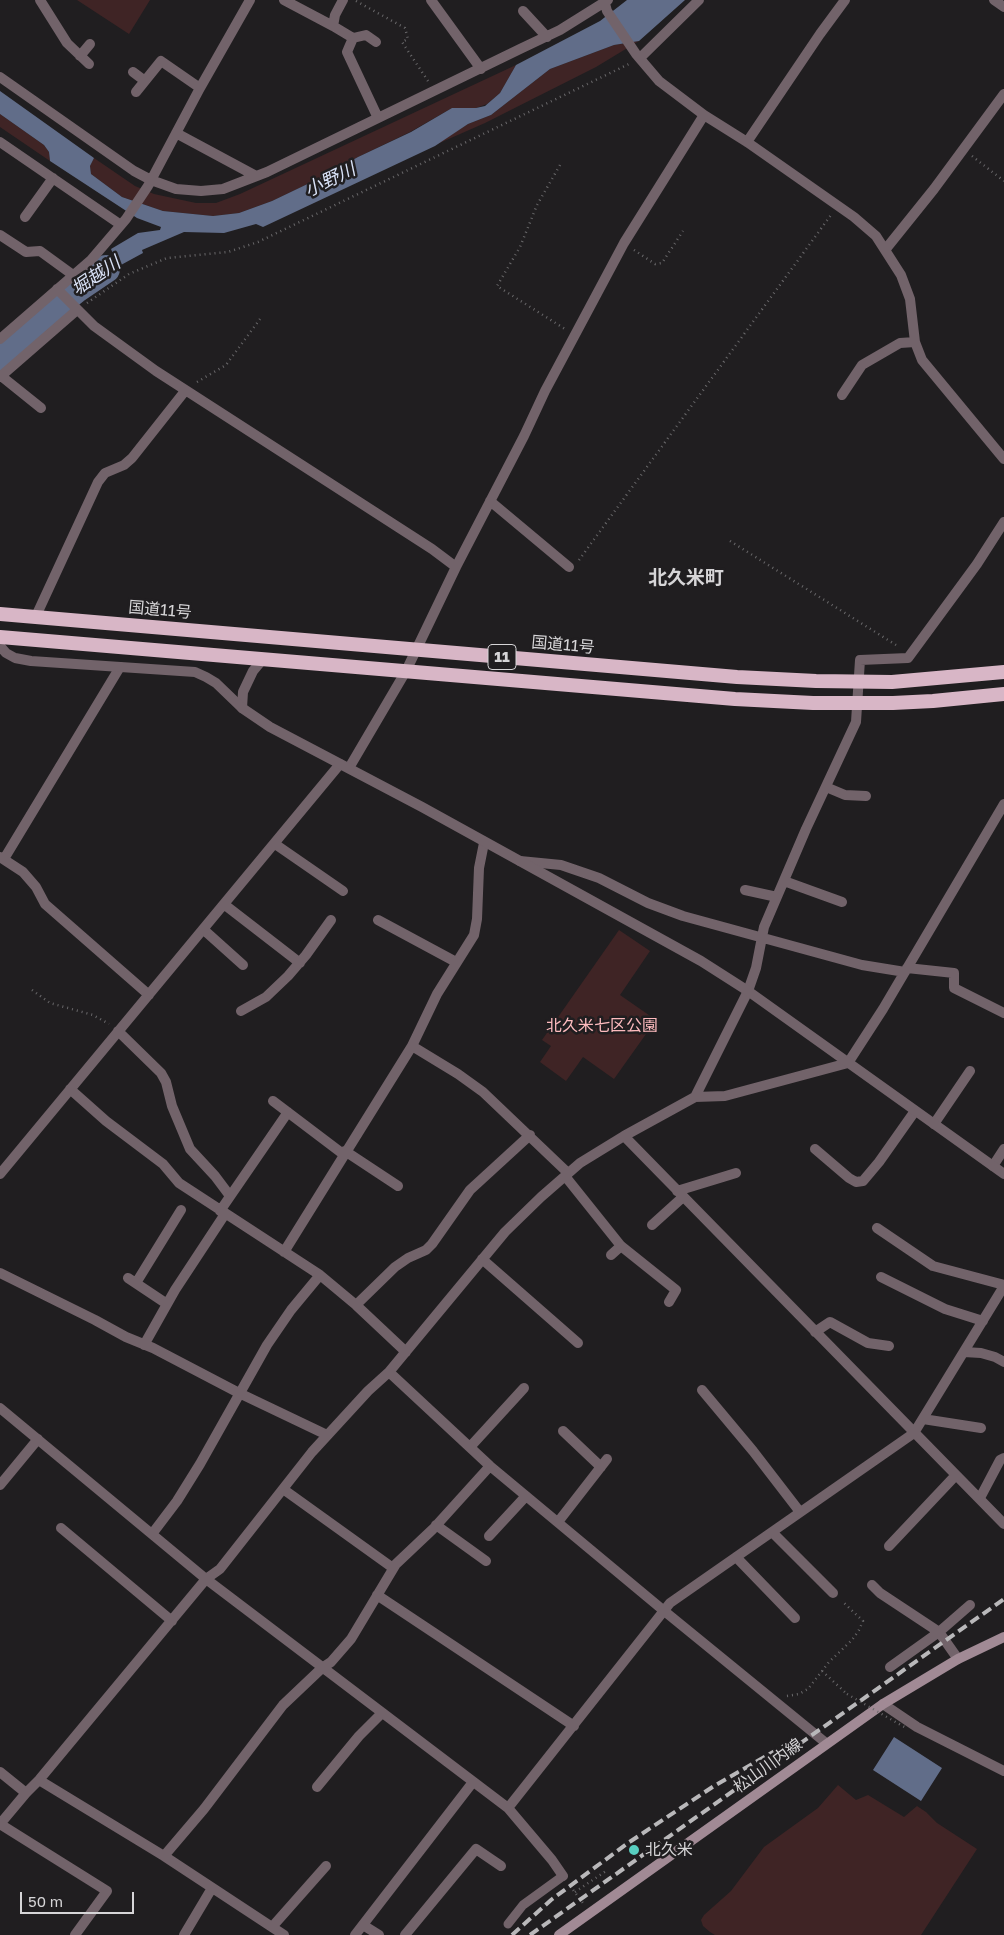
<!DOCTYPE html>
<html>
<head>
<meta charset="utf-8">
<style>
  body { margin:0 }
  #map { position:relative; width:1004px; height:1935px; overflow:hidden; background:#201e20; font-family:"Golos Text",sans-serif }
  canvas { display:block }
  .scale { position:absolute; left:20px; top:1892px; width:114px; height:22px; box-sizing:border-box; border:2px solid #d6d5d7; border-top:0; padding-left:6px; font-size:15px; line-height:18px; white-space:nowrap; color:#d6d5d7; -webkit-text-stroke:4px #201e20; paint-order:stroke }
</style>
</head>
<body>
<div id="map">
<canvas width="1004" height="1935"></canvas>
<div class="scale">50 m</div>
</div>
<script>
const context = document.querySelector('canvas').getContext('2d');
context.lineJoin = 'round';
function fillPath(path, color) { context.fillStyle = color; context.fill(path, 'evenodd'); }
const shape = rows => new Path2D(rows.map(r => 'M' + r).join(''));
function strokePath(path, color, width, dash) { context.strokeStyle = color; context.lineWidth = width; context.lineCap = dash ? 'butt' : 'round'; context.setLineDash(dash || []); context.stroke(path); }
function label(font, color, halo, rows, align = 'center') {
  context.font = font + ' "Golos Text","Noto Sans JP",sans-serif'; context.lineWidth = 5; context.setLineDash([]); context.textBaseline = 'middle'; context.strokeStyle = halo; context.fillStyle = color; for (const [text, x, y, turn = 0] of rows) {
    context.save(); context.translate(x, y); context.rotate((+turn || 0) * Math.PI / 180); context.textAlign = isNaN(turn) ? turn : align; if (halo) context.strokeText(text, 0, 0); context.fillText(text, 0, 0); context.restore();
  }
}
fillPath(shape([
  [77,0,150,0,129,34],
  [639,41,596,67,485,123,435,145,468,124,491,115,550,69,614,45],
  [516,65,500,93,487,104,476,108,452,108,410,132,358,157,320,178,272,201,239,213,213,216,163,211,122,197,91,174,90,166,94,158,135,186,154,194,196,203,216,203,240,194],
  [0,114,44,145,49,152,50,161,0,127],
  [619,930,650,951,620,995,656,1020,614,1079,583,1057,566,1081,540,1062,551,1046,542,1040],
  [838,1785,856,1800,868,1795,904,1817,917,1806,926,1812,937,1823,977,1849,921,1935,715,1935,710,1932,703,1926,701,1920,704,1915,731,1891,764,1847,818,1808]
]), '#3f2425');
fillPath(shape([
  [627,0,685,0,639,41,614,45,550,69,491,115,468,124,435,146,263,227,256,224,224,233,184,232,142,250,143,253,75,290,113,254,111,249,138,233,160,230,161,227,137,218,50,161,49,152,44,145,0,114,0,91,94,158,90,166,91,174,122,197,163,211,213,216,239,213,272,201,320,178,358,157,411,132,452,108,476,108,485,106,500,93,516,65,600,21],
  [894,1737,942,1768,921,1801,873,1770]
]), '#616d89');
strokePath(shape([
  [0,357,35,322,75,290,106,269]
]), '#616d89', 28);
strokePath(shape([
  [356,1,405,28,408,39,402,42,428,81],
  [972,156,1004,181],
  [560,165,537,205,520,247,497,286,565,329],
  [634,250,655,264,662,263,683,231],
  [87,303,129,274,167,258,228,252,258,242,629,64],
  [197,382,226,365,260,319],
  [730,541,896,645],
  [579,560,831,215],
  [32,990,50,1003,93,1015,109,1024],
  [822,1671,847,1694],
  [787,1696,799,1694,808,1689,829,1662,852,1640,859,1630,863,1621,842,1601],
  [570,1886,583,1903],
  [575,1892,606,1871]
]), '#69686a', 2.5, [1, 4]);
strokePath(shape([
  [508,1924,523,1905,563,1876]
]), '#72636a', 9);
strokePath(shape([
  [40,0,67,43,89,64],
  [284,0,333,26],
  [343,0,335,15,333,26,353,38,347,52,378,118],
  [431,0,481,69],
  [604,0,607,11,636,54,659,81,704,115,747,142,854,217,876,236,901,275,910,299,915,342,922,360,1004,459],
  [994,0,1004,7],
  [523,11,547,37],
  [353,38,366,35,376,42],
  [80,56,90,44],
  [640,58,699,0],
  [133,72,145,81],
  [0,77,134,171,151,180,176,189,201,191,223,189,267,172,520,49,560,30,608,0],
  [136,92,161,61,200,88],
  [176,133,256,176],
  [0,142,121,225],
  [747,142,820,34,845,0],
  [25,217,53,178],
  [0,235,26,252,40,251,73,275],
  [885,250,934,189,1004,94],
  [57,289,94,326,156,371,432,549,456,567,406,671,349,768],
  [0,339,91,260,126,219,148,186,200,88,250,0],
  [1,376,41,408],
  [0,377,77,310],
  [842,395,862,365,900,343,915,342],
  [490,501,569,567],
  [456,567,524,436,545,391,624,243,704,115],
  [36,616,98,482,105,473,124,465,132,458,185,391],
  [242,708,243,692,253,671,263,659],
  [826,787,845,795,866,796],
  [275,844,343,891],
  [0,857,23,872,36,887,45,904,149,995],
  [4,859,120,667],
  [520,861,561,865,599,878,648,903,683,916,862,965,905,972],
  [784,881,842,902],
  [745,890,777,897],
  [225,905,300,963],
  [378,920,456,962],
  [204,930,243,965],
  [907,968,954,973,954,988,1004,1013],
  [241,1011,266,997,288,976,306,955,331,920],
  [118,1031,161,1073,166,1082,172,1106,190,1149,215,1176,230,1196],
  [412,1046,458,1074,483,1092,568,1173],
  [70,1089,106,1121,163,1164,179,1183,320,1275,356,1305,406,1352],
  [695,1097,748,991,756,968,764,927,806,829,856,722,860,660,908,658,977,564,1004,522],
  [273,1101,343,1154],
  [934,1124,970,1071],
  [624,1136,1004,1524],
  [815,1149,849,1178,856,1182,863,1181,879,1162,915,1111],
  [345,1151,398,1186],
  [993,1166,1004,1149],
  [0,1174,340,764],
  [565,1176,621,1246,676,1290,669,1302],
  [677,1191,736,1173],
  [220,1211,288,1112],
  [652,1225,683,1197],
  [877,1228,933,1266,1004,1285],
  [284,1252,412,1046,437,994,474,935,477,919,479,868,484,843],
  [611,1255,621,1246],
  [482,1259,578,1343],
  [0,1273,95,1320,126,1337,153,1348,239,1393,327,1435],
  [881,1277,945,1309,983,1321],
  [128,1278,167,1304],
  [136,1283,181,1210],
  [356,1305,395,1267,408,1258,426,1250,432,1244,470,1190,530,1135],
  [815,1332,830,1322,868,1343,889,1346],
  [144,1345,175,1290,225,1214],
  [964,1352,981,1353,995,1357,1004,1362],
  [389,1372,490,1466,663,1610,826,1743],
  [702,1390,753,1451,800,1512],
  [0,1408,206,1579,508,1808,552,1860,563,1876],
  [923,1419,981,1428],
  [563,1431,601,1467],
  [470,1447,524,1388],
  [0,1485,38,1439],
  [283,1489,393,1568],
  [980,1498,1000,1460,1004,1458],
  [558,1522,607,1459],
  [436,1525,486,1561],
  [61,1528,172,1621],
  [772,1532,833,1593],
  [152,1534,177,1501,200,1464,267,1345,291,1310,320,1275],
  [489,1536,526,1496],
  [889,1546,956,1475],
  [736,1557,795,1618],
  [872,1585,880,1593,939,1632,958,1659],
  [377,1595,574,1726],
  [890,1667,939,1632,970,1605],
  [883,1704,917,1727,1004,1771],
  [0,1772,26,1793],
  [39,1780,164,1856,284,1935],
  [317,1787,359,1736,382,1713],
  [508,1808,670,1603,914,1433,1004,1286],
  [0,1824,26,1793,39,1780,206,1579,220,1569,312,1452,368,1391,389,1372,505,1232,541,1197,580,1163,624,1136,695,1097,725,1096,848,1063,883,1009,1004,804],
  [0,1824,107,1891,75,1935],
  [164,1856,204,1809,283,1705,322,1668,331,1662,351,1639,396,1564,433,1529,490,1466],
  [363,1925,379,1935],
  [272,1927,326,1866],
  [184,1935,212,1888],
  [355,1935,473,1782],
  [405,1935,476,1849,501,1866]
]), '#72636a', 10);
strokePath(shape([
  [0,646,6,653,15,658,31,661,195,672,206,677,216,683,242,708,270,727,422,807,701,961,748,991,1004,1174]
]), '#72636a', 10);
strokePath(shape([
  [559,1935,883,1704,958,1659,1004,1637]
]), '#a18a95', 10);
strokePath(shape([
  [0,614,737,677,816,681,892,682,1004,672],
  [0,637,735,699,813,703,893,703,933,701,1004,694]
]), '#d8b6c6', 14);
strokePath(shape([
  [512,1935,551,1900,628,1843,714,1786,789,1743],
  [530,1935,1004,1599]
]), '#b9b8ba', 4, [10, 5]);
strokePath(shape([
  [847,1694,906,1728]
]), '#69686a', 2.5, [1, 4]);
for (const [x, y, r, color] of [
  [634,1850,6,"#58cec0"]
]) { const dot = new Path2D(); dot.arc(x, y, r, 0, 2 * Math.PI); context.fillStyle = color; context.fill(dot); strokePath(dot, '#201e20', 2); }
for (const [x, y, w] of [
  [502,657,28]
]) { const box = new Path2D(); box.roundRect(x - w / 2, y - 12.5, w, 25, 4); context.fillStyle = '#201e20'; context.fill(box); strokePath(box, '#d6d5d7', 1); }
label('bold 15px', '#d6d5d7', null, [
  ["11",502,657]
]);
label('16px', '#d6d5d7', '#201e20', [
  ["国道11号",160,610,5],
  ["国道11号",563,645,5],
  ["松山川内線",768,1766,-36]
]);
label('16px', '#fdbbbe', '#201e20', [
  ["北久米七区公園",602,1026]
]);
label('16px', '#d6d5d7', '#201e20', [
  ["北久米",645,1850]
], 'left');
label('italic 18px', '#d9e2f7', '#201e20', [
  ["小野川",330,180,-26],
  ["堀越川",96,276,-34]
]);
label('bold 19px', '#d6d5d7', '#201e20', [
  ["北久米町",686,578]
]);
</script>
</body>
</html>
